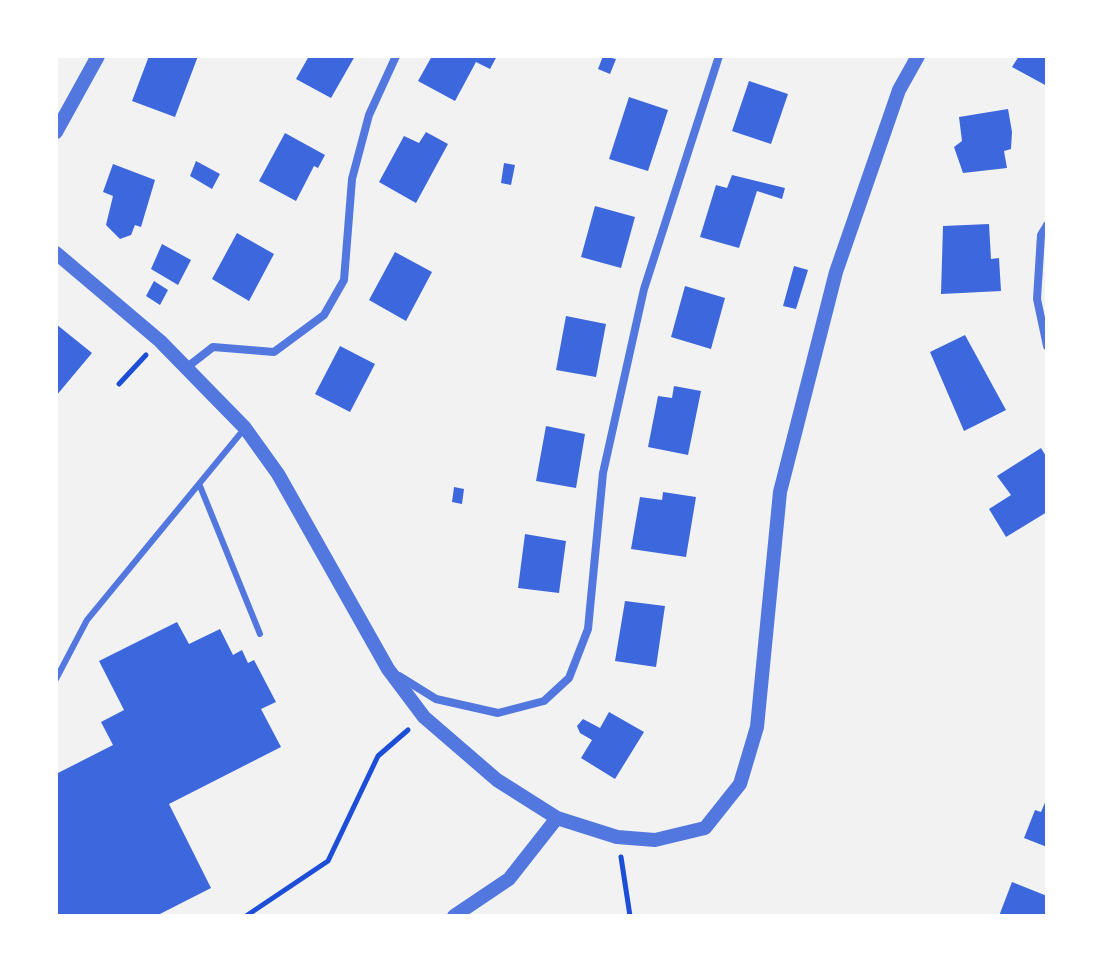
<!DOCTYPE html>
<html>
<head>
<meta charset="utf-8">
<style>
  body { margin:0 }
  #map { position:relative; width:1103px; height:972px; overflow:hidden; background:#f2f2f2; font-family:Poppins,sans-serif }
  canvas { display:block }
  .frame { position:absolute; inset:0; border:58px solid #fff; pointer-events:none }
</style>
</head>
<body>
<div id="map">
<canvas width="1103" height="972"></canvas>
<div class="frame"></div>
</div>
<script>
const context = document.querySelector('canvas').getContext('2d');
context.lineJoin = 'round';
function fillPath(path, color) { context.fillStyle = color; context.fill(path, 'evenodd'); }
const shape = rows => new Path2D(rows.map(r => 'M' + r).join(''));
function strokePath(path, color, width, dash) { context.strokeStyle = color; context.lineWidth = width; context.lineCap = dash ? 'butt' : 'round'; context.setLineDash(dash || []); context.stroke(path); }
fillPath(shape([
  [149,56,198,56,175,117,132,101],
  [309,56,355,56,331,98,296,79],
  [432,56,497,56,490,69,476,62,455,101,418,81],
  [603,56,616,59,610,74,598,69],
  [1019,56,1047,56,1047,86,1012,67],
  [749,81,788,94,771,144,732,131],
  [629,97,668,110,648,171,609,159],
  [1008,109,1012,132,1011,149,1004,151,1007,168,963,173,954,147,962,141,959,117],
  [426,132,448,144,416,203,379,182,404,136,419,143],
  [285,133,325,155,318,168,314,166,296,201,259,181],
  [196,161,220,174,212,189,190,176],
  [504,163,515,165,511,185,501,183],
  [113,164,155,180,141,227,135,225,131,235,120,239,106,225,113,196,103,192],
  [732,175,785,188,782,199,757,191,739,248,700,237,716,185,727,188],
  [595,206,635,217,621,268,581,257],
  [989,224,991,259,999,258,1001,291,941,294,943,226],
  [237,233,274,254,249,301,212,279],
  [162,244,191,260,178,285,151,269],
  [395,252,432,272,406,321,369,300],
  [794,266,808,270,796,309,783,306],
  [154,281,168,290,160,305,146,296],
  [685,286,725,298,711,349,671,337],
  [566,316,606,324,596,377,556,370],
  [56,324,92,353,56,396],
  [965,335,1006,410,964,431,930,352],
  [340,346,375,364,350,412,315,394],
  [674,386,701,391,688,455,648,447,658,396,672,398],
  [546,426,585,434,576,488,536,481],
  [1041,448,1047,458,1047,512,1006,537,989,509,1011,495,997,476],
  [454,487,464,489,462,504,452,502],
  [663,492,696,497,686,557,631,549,640,497,662,500],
  [525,534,566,541,559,593,518,588],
  [625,601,665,606,656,667,615,661],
  [177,622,189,644,220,629,233,655,242,650,248,663,254,660,276,702,261,709,281,747,169,804,211,888,156,916,56,916,56,774,113,745,101,722,124,710,99,661],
  [609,712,644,732,615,779,581,758,592,740,580,733,577,726,583,719,600,728],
  [1047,798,1047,847,1024,838,1035,810,1041,812],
  [1012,882,1047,896,1047,916,999,916]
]), '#3d67dc');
strokePath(shape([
  [119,384,146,355],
  [621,857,630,916],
  [246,916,328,861,378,756,408,730]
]), '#1d4ed8', 5);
strokePath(shape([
  [200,486,260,634],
  [56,679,87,620,245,428]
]), '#5277de', 6);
strokePath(shape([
  [1047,225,1041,235,1037,299,1047,346],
  [186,368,213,347,274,352,324,315,344,280,352,179,369,115,396,56],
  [399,676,436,699,498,713,544,701,569,678,588,629,603,473,644,289,719,56]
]), '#5277de', 8);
strokePath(shape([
  [56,132,98,56],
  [56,253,160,341,245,428,278,474,388,669,424,717,497,780,557,818,617,837,655,840,705,828,740,784,757,727,780,492,836,272,899,90,918,56],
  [454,916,509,879,557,818]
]), '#5277de', 14);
</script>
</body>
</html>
